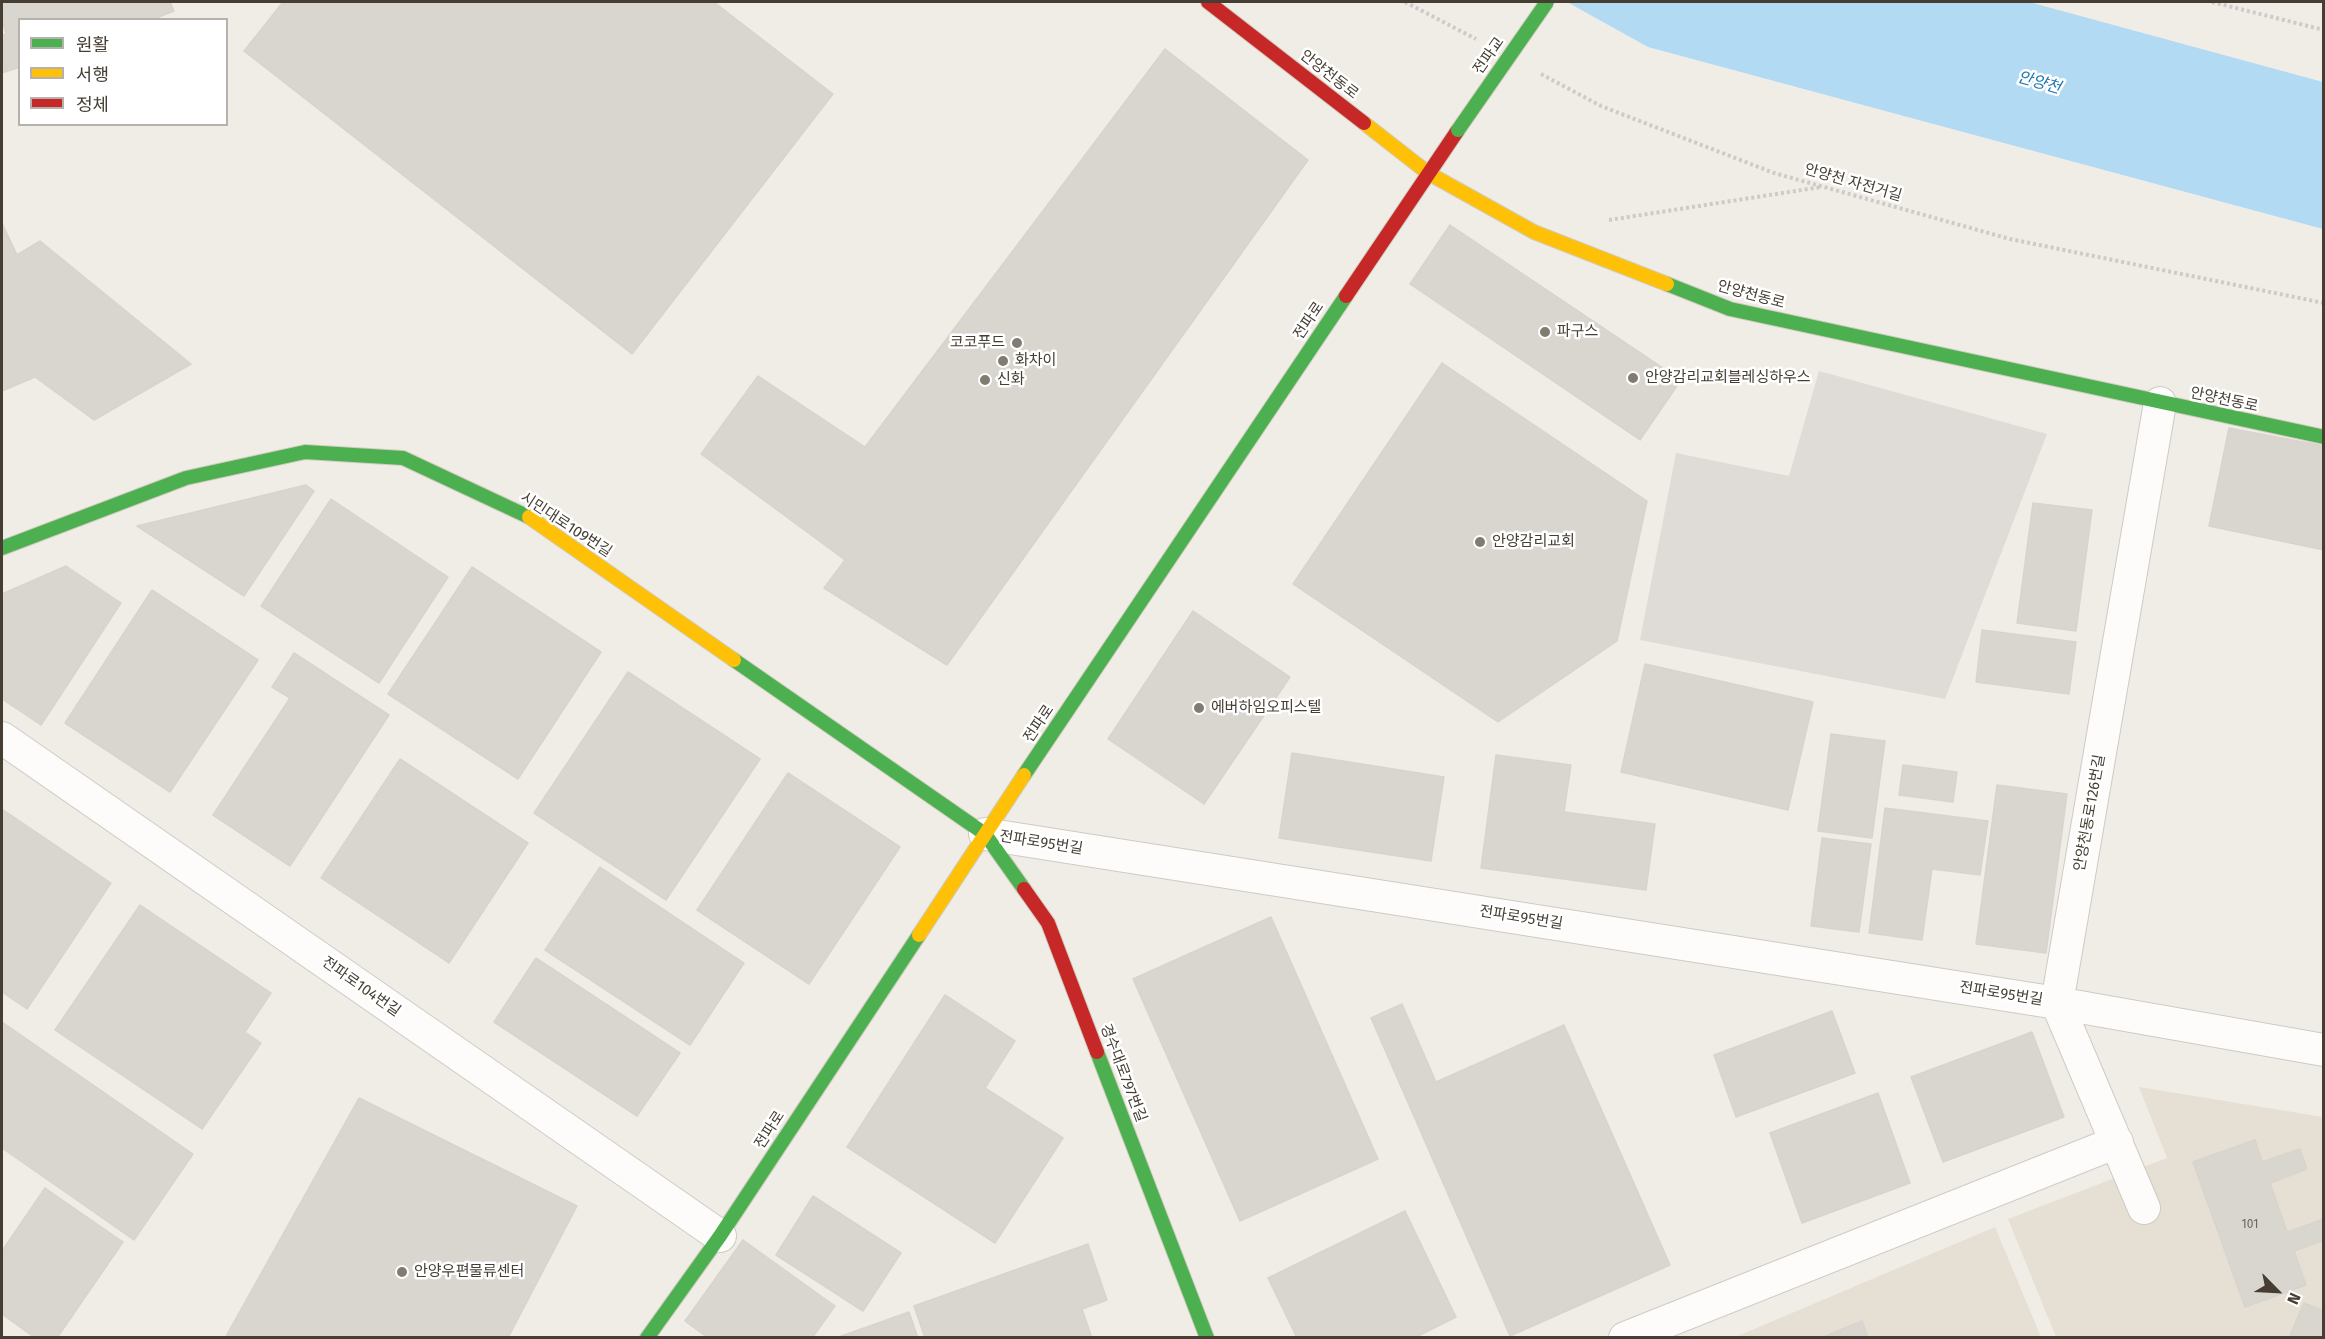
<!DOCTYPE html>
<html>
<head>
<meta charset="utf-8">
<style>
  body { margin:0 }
  #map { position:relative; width:2325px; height:1339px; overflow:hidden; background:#f0ede7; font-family:"Fira Sans","Noto Sans KR",sans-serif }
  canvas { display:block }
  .frame { position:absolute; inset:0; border:3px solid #463e33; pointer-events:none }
  .legend { position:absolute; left:18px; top:18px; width:210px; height:108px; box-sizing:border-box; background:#fff; border:2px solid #b5b2ad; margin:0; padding:8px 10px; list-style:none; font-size:18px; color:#463e33 }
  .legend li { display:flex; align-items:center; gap:12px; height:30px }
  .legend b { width:30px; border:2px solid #b5b2ad }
  .north { position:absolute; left:2247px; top:1261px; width:60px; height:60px; -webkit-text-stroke:4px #fff; paint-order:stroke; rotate:114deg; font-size:16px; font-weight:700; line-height:24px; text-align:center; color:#463e33 }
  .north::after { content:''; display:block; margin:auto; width:21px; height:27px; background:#463e33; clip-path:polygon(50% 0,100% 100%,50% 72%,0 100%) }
</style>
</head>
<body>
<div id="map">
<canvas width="2325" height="1339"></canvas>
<div class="frame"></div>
<ul class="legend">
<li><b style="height:8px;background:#4caf50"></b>원활</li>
<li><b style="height:8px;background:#ffc107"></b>서행</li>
<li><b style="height:8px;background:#c62828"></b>정체</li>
</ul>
<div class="north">N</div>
</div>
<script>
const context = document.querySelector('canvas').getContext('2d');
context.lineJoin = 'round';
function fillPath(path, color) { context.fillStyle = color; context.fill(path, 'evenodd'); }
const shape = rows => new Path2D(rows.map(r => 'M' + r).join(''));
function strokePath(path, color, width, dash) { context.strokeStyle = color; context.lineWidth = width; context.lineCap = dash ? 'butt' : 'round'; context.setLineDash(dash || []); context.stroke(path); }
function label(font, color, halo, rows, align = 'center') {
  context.font = font + ' "Fira Sans","Noto Sans KR",sans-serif'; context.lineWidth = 5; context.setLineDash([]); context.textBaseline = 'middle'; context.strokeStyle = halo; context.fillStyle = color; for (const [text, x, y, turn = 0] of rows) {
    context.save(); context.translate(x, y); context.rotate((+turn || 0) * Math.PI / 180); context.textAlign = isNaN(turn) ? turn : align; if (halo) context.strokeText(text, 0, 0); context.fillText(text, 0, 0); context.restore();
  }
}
fillPath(shape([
  [2139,1087,2323,1117,2323,1337,2056,1337,2008,1219,2167,1158],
  [1995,1227,2041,1337,1733,1338]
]), '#e5dfd4');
fillPath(shape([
  [1819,371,2047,434,1945,699,1640,640,1676,453,1789,476]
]), '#dfdcd7');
fillPath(shape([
  [1567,2,2029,2,2323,82,2323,229,1648,47]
]), '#b2daf3');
const building = shape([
  [4,2,170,2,174,11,151,20,20,20,20,67,2,73,2,35,6,34,2,20,2,3,4,2],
  [283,2,714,2,833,94,632,354,244,51,283,2],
  [1165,49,1308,160,947,665,824,588,845,560,701,454,758,376,865,447,1165,49],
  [2,223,17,255,40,241,191,364,94,420,35,377,2,391,2,223],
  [1450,225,1681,380,1640,440,1410,284,1450,225],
  [1442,363,1647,501,1617,641,1498,722,1293,584,1442,363],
  [2229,428,2324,446,2324,550,2209,526,2229,428],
  [306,485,314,491,244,596,137,526,306,485],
  [331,499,448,577,379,683,261,606,331,499],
  [2033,503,2092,510,2076,631,2017,623,2033,503],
  [66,566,121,603,41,725,2,699,2,594,66,566],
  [472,567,601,652,518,779,388,694,472,567],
  [152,590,258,660,170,792,65,723,152,590],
  [1193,611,1290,677,1204,804,1108,739,1193,611],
  [1982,630,2076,642,2069,694,1976,682,1982,630],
  [294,653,389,715,290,866,213,815,290,698,272,687,294,653],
  [1645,664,1813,702,1788,810,1621,772,1645,664],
  [628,672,760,759,666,900,534,813,628,672],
  [1831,734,1885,741,1872,838,1818,831,1831,734],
  [1292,753,1444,777,1431,861,1279,838,1292,753],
  [1496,755,1571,765,1564,812,1655,824,1646,890,1481,868,1496,755],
  [400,759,528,843,449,963,321,878,400,759],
  [1903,765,1957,772,1953,802,1899,795,1903,765],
  [788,773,900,847,809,984,697,910,788,773],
  [1997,785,2067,794,2046,953,1976,944,1997,785],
  [1885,808,1988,821,1980,875,1932,869,1922,940,1869,933,1885,808],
  [2,809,111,883,27,1009,2,992,2,809],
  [1822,838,1871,844,1859,932,1811,926,1822,838],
  [600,867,744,963,690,1045,545,950,600,867],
  [140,905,271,993,245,1032,261,1043,202,1129,55,1030,140,905],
  [1271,917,1378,1159,1240,1221,1133,979,1271,917],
  [536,958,680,1053,637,1116,494,1022,536,958],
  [945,995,1015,1041,985,1088,1063,1138,995,1243,847,1147,945,995],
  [1402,1004,1436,1082,1564,1025,1670,1265,1510,1336,1371,1018,1402,1004],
  [1832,1011,1855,1073,1736,1117,1714,1055,1832,1011],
  [2,1022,193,1154,134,1240,2,1148,2,1022],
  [2032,1032,2064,1117,1943,1162,1911,1077,2032,1032],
  [1878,1093,1910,1183,1802,1223,1770,1133,1878,1093],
  [359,1098,577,1206,508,1338,225,1338,359,1098],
  [2255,1140,2262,1162,2300,1149,2307,1169,2270,1183,2287,1232,2324,1219,2324,1240,2294,1251,2306,1285,2245,1307,2193,1162,2255,1140],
  [45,1188,123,1242,57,1338,35,1338,2,1314,2,1251,45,1188],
  [813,1196,901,1253,863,1311,776,1255,813,1196],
  [1405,1211,1456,1317,1414,1338,1297,1338,1268,1278,1405,1211],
  [743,1240,835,1306,812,1338,708,1338,685,1321,743,1240],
  [1088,1244,1107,1300,1082,1309,1092,1338,925,1338,914,1306,1088,1244],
  [2304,1303,2324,1311,2324,1338,2289,1338,2304,1303],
  [909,1312,918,1338,836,1338,909,1312],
  [1862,1321,1868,1338,1821,1338,1862,1321]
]);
fillPath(building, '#d9d6d0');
strokePath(building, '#d8d4cd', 1.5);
const street = shape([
  [2,738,720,1236],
  [985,834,2057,1003,2324,1050],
  [2144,1208,2057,1003,2160,403],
  [1625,1338,2117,1142]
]);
const fast = shape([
  [1667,284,1730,309,2324,437],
  [2,548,186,478,305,452,403,458,529,517],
  [734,660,985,834,1024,889],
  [1024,775,1346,296],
  [1097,1052,1207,1338],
  [647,1338,720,1236,919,935]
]);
const slow = shape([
  [1364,123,1428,173,1534,232,1667,284],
  [529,517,734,660],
  [919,935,1024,775]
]);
const jam = shape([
  [1208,2,1364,123],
  [1346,296,1458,130],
  [1024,889,1048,923,1097,1052]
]);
strokePath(street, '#cecbc5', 34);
strokePath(fast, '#d1ccbe', 16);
strokePath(slow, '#d1ccbe', 16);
strokePath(jam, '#d1ccbe', 16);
strokePath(shape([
  [1405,2,1476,39],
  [2212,2,2324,30],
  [1541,74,1601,106,1774,173,2010,239,2324,303],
  [1609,220,1821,187]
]), '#cecbc6', 4, [3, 3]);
strokePath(street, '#fdfcfb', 32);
strokePath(fast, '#4caf50', 14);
strokePath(slow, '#ffc107', 14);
strokePath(jam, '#c62828', 14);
const fastBridge = shape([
  [1458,130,1547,2]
]);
strokePath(fastBridge, '#d1ccbe', 16, []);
strokePath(fastBridge, '#4caf50', 14);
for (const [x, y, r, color] of [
  [1545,332,6,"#827b72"],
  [1017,343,6,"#827b72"],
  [1003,361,6,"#827b72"],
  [1633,378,6,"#827b72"],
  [985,380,6,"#827b72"],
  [1480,542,6,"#827b72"],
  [1199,708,6,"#827b72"],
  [402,1272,6,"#827b72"]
]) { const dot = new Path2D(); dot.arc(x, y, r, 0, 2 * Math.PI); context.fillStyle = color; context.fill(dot); strokePath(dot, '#fff', 2); }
label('12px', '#6c655b', null, [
  ["101",2250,1225]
]);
label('15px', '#463e33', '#fff', [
  ["전파교",1489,56,-55],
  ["안양천동로",1329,75,38],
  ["안양천 자전거길",1853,183,16],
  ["안양천동로",1751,295,15],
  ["전파로",1309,321,-56],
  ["안양천동로",2224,400,12],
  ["시민대로109번길",566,525,33],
  ["전파로",1039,724,-56],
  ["안양천동로126번길",2090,813,-80],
  ["전파로95번길",1041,843,9],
  ["전파로95번길",1521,918,9],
  ["전파로104번길",361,987,35],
  ["전파로95번길",2001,994,9],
  ["경수대로797번길",1123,1073,69],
  ["전파로",770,1130,-57]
]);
label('15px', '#463e33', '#fff', [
  ["파구스",1557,332],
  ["코코푸드",1005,343,"right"],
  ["화차이",1015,361],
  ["안양감리교회블레싱하우스",1645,378],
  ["신화",997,380],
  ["안양감리교회",1492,542],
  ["에버하임오피스텔",1211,708],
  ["안양우편물류센터",414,1272]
], 'left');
label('italic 16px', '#2078b3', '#fff', [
  ["안양천",2039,83,16]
]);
</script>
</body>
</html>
